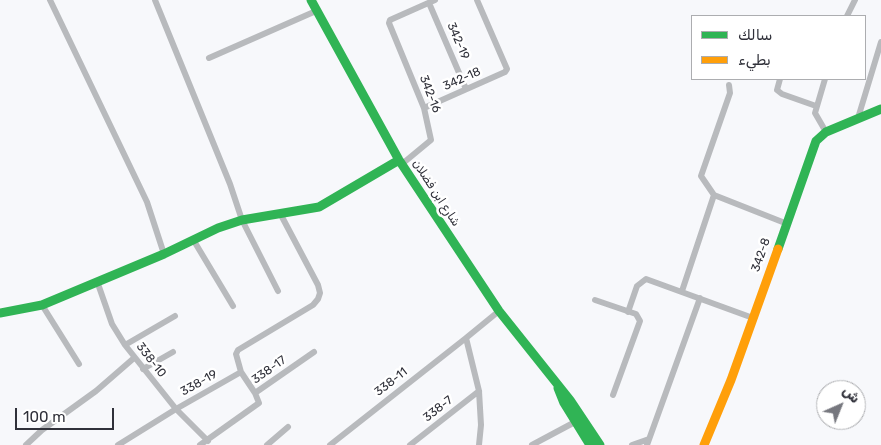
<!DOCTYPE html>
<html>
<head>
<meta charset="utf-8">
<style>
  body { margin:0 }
  #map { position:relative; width:881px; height:445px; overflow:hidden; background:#f7f8fb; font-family:Rubik,"Noto Naskh Arabic",sans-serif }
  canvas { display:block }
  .legend { position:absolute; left:691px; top:15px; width:175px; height:65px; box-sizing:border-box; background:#fff; border:1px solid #acadb0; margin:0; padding:6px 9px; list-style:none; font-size:15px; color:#30313a }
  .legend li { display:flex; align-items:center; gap:10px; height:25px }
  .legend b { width:25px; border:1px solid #acadb0 }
  .north { position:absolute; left:816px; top:380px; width:50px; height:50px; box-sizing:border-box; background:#fff; border:1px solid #acadb0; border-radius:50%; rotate:44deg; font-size:14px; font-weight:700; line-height:20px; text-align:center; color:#30313a }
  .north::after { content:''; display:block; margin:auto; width:18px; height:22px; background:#76777e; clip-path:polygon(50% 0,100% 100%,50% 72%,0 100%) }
  .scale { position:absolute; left:15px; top:408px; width:99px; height:22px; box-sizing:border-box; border:2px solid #30313a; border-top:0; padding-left:6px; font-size:15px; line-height:18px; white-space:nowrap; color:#30313a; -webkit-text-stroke:4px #fff; paint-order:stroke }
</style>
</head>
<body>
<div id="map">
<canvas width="881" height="445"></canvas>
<ul class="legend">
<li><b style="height:6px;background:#30b455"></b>سالك</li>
<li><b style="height:6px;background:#ff9f0a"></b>بطيء</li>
</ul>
<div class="north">ش</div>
<div class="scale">100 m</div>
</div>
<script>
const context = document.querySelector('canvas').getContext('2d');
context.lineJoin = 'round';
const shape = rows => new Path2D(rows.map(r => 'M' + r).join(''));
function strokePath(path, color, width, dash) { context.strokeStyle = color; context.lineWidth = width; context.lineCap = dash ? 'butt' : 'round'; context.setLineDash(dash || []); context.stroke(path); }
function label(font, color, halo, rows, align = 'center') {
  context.font = font + ' Rubik,"Noto Naskh Arabic",sans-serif'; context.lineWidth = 5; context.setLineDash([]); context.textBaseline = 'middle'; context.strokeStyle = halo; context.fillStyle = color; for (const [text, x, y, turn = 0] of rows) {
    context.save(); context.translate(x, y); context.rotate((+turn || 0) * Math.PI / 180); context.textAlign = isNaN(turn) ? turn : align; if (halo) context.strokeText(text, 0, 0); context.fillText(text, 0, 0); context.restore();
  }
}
strokePath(shape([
  [50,0,147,202,164,254],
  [155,0,230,184,242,220,278,291],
  [429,3,466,89],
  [847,16,855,0],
  [209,58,316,11],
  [780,79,777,90,782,94,816,106],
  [825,79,815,113,826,132],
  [729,85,730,93,701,176,714,195,785,223],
  [424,108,505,72,507,69,477,0],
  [858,118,881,42],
  [402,164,431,140,424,108,389,23,390,20,435,0],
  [194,241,233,306],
  [97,281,112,324,125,345,176,409,208,441],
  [682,291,714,195],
  [595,300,636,314,640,321,613,395],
  [42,305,79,364],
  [628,312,637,286,646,279,753,318],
  [125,345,175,316],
  [143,369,173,352],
  [255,393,241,372,236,354,238,350,313,305,318,299,320,293,318,285,281,215],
  [26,445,42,430,96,391,134,358],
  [118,445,176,409,241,372],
  [200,445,259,403,255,393,314,352],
  [267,445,288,427],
  [330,445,466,338],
  [410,445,479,391],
  [479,445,481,425,479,391,466,338,499,311],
  [532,445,575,422],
  [632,445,649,439],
  [647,445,700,298]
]), '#b8babd', 6);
strokePath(shape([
  [311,0,399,160,499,311,570,400,600,445],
  [778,249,816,141,826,132,881,109],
  [0,313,42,305,164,254,218,228,242,220,319,207,399,160],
  [558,388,564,403,590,445]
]), '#30b455', 9);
strokePath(shape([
  [704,445,731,380,778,249]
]), '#ff9f0a', 9);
label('12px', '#30313a', '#fff', [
  ["342-19",458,41,67],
  ["342-18",462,79,-24],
  ["342-16",430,94,69],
  ["شارع ابن فضلان",436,193,57],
  ["342-8",761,255,-71],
  ["338-10",151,360,52],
  ["338-17",269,370,-35],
  ["338-11",391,382,-38],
  ["338-19",199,383,-29],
  ["338-7",438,409,-38]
]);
</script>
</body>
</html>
